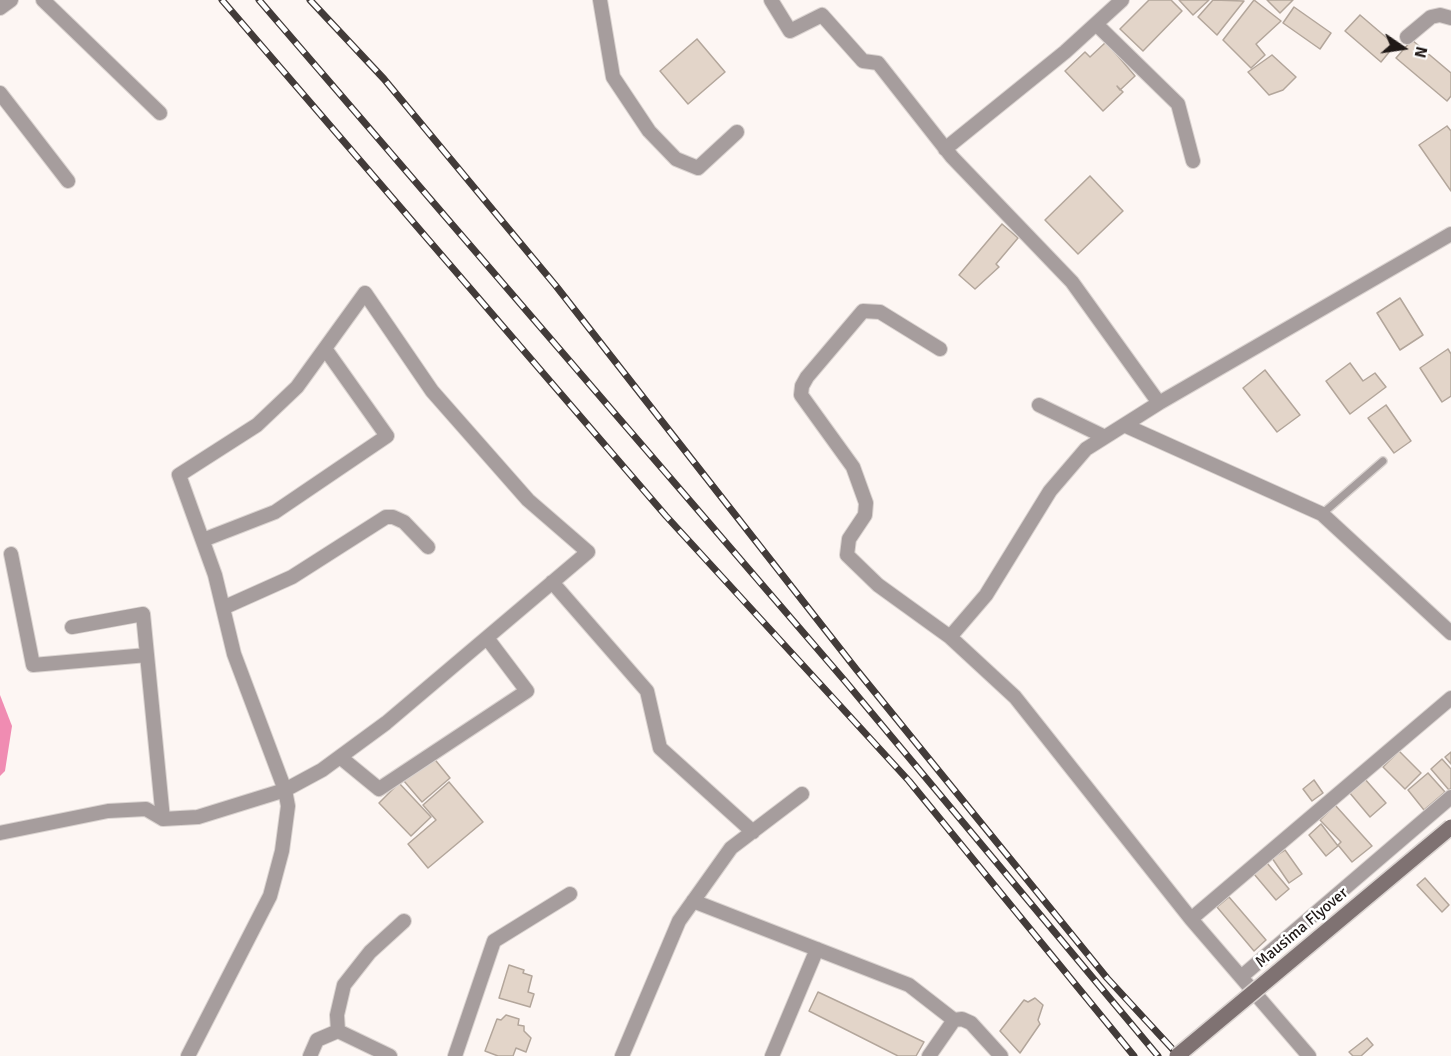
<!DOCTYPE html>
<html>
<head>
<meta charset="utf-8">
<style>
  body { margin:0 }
  #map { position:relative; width:1451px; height:1056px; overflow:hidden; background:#fdf6f3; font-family:Signika,sans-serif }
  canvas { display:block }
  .north { position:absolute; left:1373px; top:18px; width:60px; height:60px; -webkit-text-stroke:4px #fff; paint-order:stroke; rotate:103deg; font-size:16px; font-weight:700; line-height:24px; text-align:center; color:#201917 }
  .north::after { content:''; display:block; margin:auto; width:21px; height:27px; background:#201917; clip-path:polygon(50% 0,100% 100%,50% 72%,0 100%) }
</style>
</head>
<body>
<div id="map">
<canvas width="1451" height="1056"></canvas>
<div class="north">N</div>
</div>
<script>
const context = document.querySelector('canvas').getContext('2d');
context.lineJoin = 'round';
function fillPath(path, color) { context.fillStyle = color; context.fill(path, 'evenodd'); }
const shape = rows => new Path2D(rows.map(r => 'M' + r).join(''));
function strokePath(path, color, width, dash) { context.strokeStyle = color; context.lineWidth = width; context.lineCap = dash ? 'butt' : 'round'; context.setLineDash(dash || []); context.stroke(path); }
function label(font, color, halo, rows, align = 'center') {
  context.font = font + ' Signika,sans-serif'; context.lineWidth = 5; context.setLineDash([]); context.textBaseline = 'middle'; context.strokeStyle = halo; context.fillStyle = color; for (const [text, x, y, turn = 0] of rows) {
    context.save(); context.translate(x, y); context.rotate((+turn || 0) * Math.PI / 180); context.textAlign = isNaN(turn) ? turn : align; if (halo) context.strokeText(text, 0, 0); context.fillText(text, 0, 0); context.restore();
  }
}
fillPath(shape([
  [0,695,12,726,5,771,0,776]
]), '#f08cb2');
const building = shape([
  [1149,0,1171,0,1182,11,1143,51,1120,29,1149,0],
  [1179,0,1209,0,1193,15,1179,0],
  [1213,0,1244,1,1217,35,1198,17,1213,0],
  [1254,0,1281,21,1256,44,1265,55,1251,68,1223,40,1254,0],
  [1267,0,1293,0,1280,13,1267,0],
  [1294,7,1331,33,1320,49,1283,23,1294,7],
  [1360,15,1395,45,1381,62,1345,31,1360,15],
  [697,39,725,72,688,104,660,71,697,39],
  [1412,40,1451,73,1451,96,1447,101,1396,58,1412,40],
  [1106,42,1135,76,1120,90,1117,86,1123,92,1103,111,1065,71,1085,52,1090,57,1106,42],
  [1272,55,1296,77,1283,90,1269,95,1248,72,1272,55],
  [1447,126,1451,131,1451,191,1419,145,1447,126],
  [1090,176,1123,211,1078,254,1045,220,1090,176],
  [1002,224,1018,238,996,264,999,267,975,289,959,275,1002,224],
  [1400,298,1423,335,1400,350,1377,313,1400,298],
  [1448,349,1451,354,1451,396,1442,402,1420,368,1448,349],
  [1350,363,1363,381,1375,373,1386,387,1350,414,1326,381,1350,363],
  [1265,370,1300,415,1277,432,1243,388,1265,370],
  [1386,405,1411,441,1394,453,1368,418,1386,405],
  [1399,751,1421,773,1405,789,1383,767,1399,751],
  [1451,752,1451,764,1445,757,1451,752],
  [432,756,450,778,422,802,404,781,432,756],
  [1442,759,1451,769,1451,788,1449,790,1431,769,1442,759],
  [1428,773,1445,792,1424,810,1408,790,1428,773],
  [1364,778,1386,803,1370,817,1349,792,1364,778],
  [1314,780,1323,793,1312,801,1303,789,1314,780],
  [449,782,483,822,428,868,408,844,436,820,423,805,449,782],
  [399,783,431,817,411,836,379,803,399,783],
  [1335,805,1372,846,1352,862,1338,845,1341,842,1320,820,1335,805],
  [1321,824,1338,846,1326,856,1309,835,1321,824],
  [1285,850,1302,874,1289,883,1272,858,1285,850],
  [1267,863,1289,889,1276,900,1254,874,1267,863],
  [1425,878,1449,905,1442,912,1417,885,1425,878],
  [1229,897,1266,940,1254,951,1217,907,1229,897],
  [509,965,524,970,523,973,532,976,528,992,534,994,530,1007,499,998,509,965],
  [818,992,884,1023,924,1042,916,1056,898,1056,809,1011,818,992],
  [1035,998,1043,1005,1038,1020,1040,1024,1020,1053,1000,1031,1024,1000,1028,1002,1035,998],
  [506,1015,519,1019,518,1025,524,1026,524,1031,531,1038,526,1052,516,1048,513,1056,498,1056,485,1051,497,1019,501,1020,506,1015],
  [1367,1038,1373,1045,1361,1056,1353,1056,1349,1052,1367,1038]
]);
fillPath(building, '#e3d5c9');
strokePath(building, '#b3a69b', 1.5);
const lane = shape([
  [1322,514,1383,461]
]);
const street = shape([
  [43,0,160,113],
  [600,0,613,77,649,131,676,159,698,168,737,132],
  [771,0,790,31,822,15,863,61,878,63,952,157,1072,282,1159,403],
  [0,8,11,0],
  [1096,24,1178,104,1193,161],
  [1407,37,1431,17,1440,15,1451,18],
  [0,93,68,181],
  [945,149,1065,52,1122,0],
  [940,349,880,312,863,311,807,377,802,386,801,395,853,467,866,503,865,515,849,539,847,555,878,585,950,637],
  [1039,405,1105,437],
  [1124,425,1322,514,1451,633],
  [203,540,275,512,387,436,326,350],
  [11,554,33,665,147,655],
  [552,582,647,691,660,748,753,832],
  [225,607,292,577,386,517,393,517,404,522,428,547],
  [72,627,143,614,163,819],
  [340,757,379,789,527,691,487,638],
  [0,833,108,811,146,809,163,819,198,817,285,790,322,770,386,723,588,552,528,500,432,391,365,293,297,387,257,425,179,475,215,575,234,654,285,790,288,806,282,851,270,896,188,1056],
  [693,901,909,985,954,1020],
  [1191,919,1451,698],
  [1241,977,1451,797],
  [338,1031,337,1015,344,985,370,952,404,921],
  [310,1056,317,1040,338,1031,390,1056],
  [455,1056,494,941,570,894],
  [622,1056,679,921,731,848,802,794],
  [772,1056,817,949],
  [929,1056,954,1020,962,1019,971,1023,1001,1056],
  [1309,1056,1191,919,1015,697,950,637,986,595,1050,491,1086,449,1159,403,1451,234]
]);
strokePath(lane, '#dad3d0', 10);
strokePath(street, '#dad3d0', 16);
strokePath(lane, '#a69d9d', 7);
strokePath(street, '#a69d9d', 14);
const rail = shape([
  [222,0,666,516,909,781,1134,1056],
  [259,0,845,681,1158,1056],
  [310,0,384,79,556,286,856,669,1107,978,1179,1056]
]);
strokePath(rail, '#423b39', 7);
strokePath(rail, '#fff', 4.5, [14]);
const secondaryBridge = shape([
  [1177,1056,1451,827]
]);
strokePath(secondaryBridge, '#dad3d0', 18, []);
strokePath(secondaryBridge, '#7f7272', 15);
label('16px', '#201917', '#fff', [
  ["Mausima Flyover",1302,928,-40]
]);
</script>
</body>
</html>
